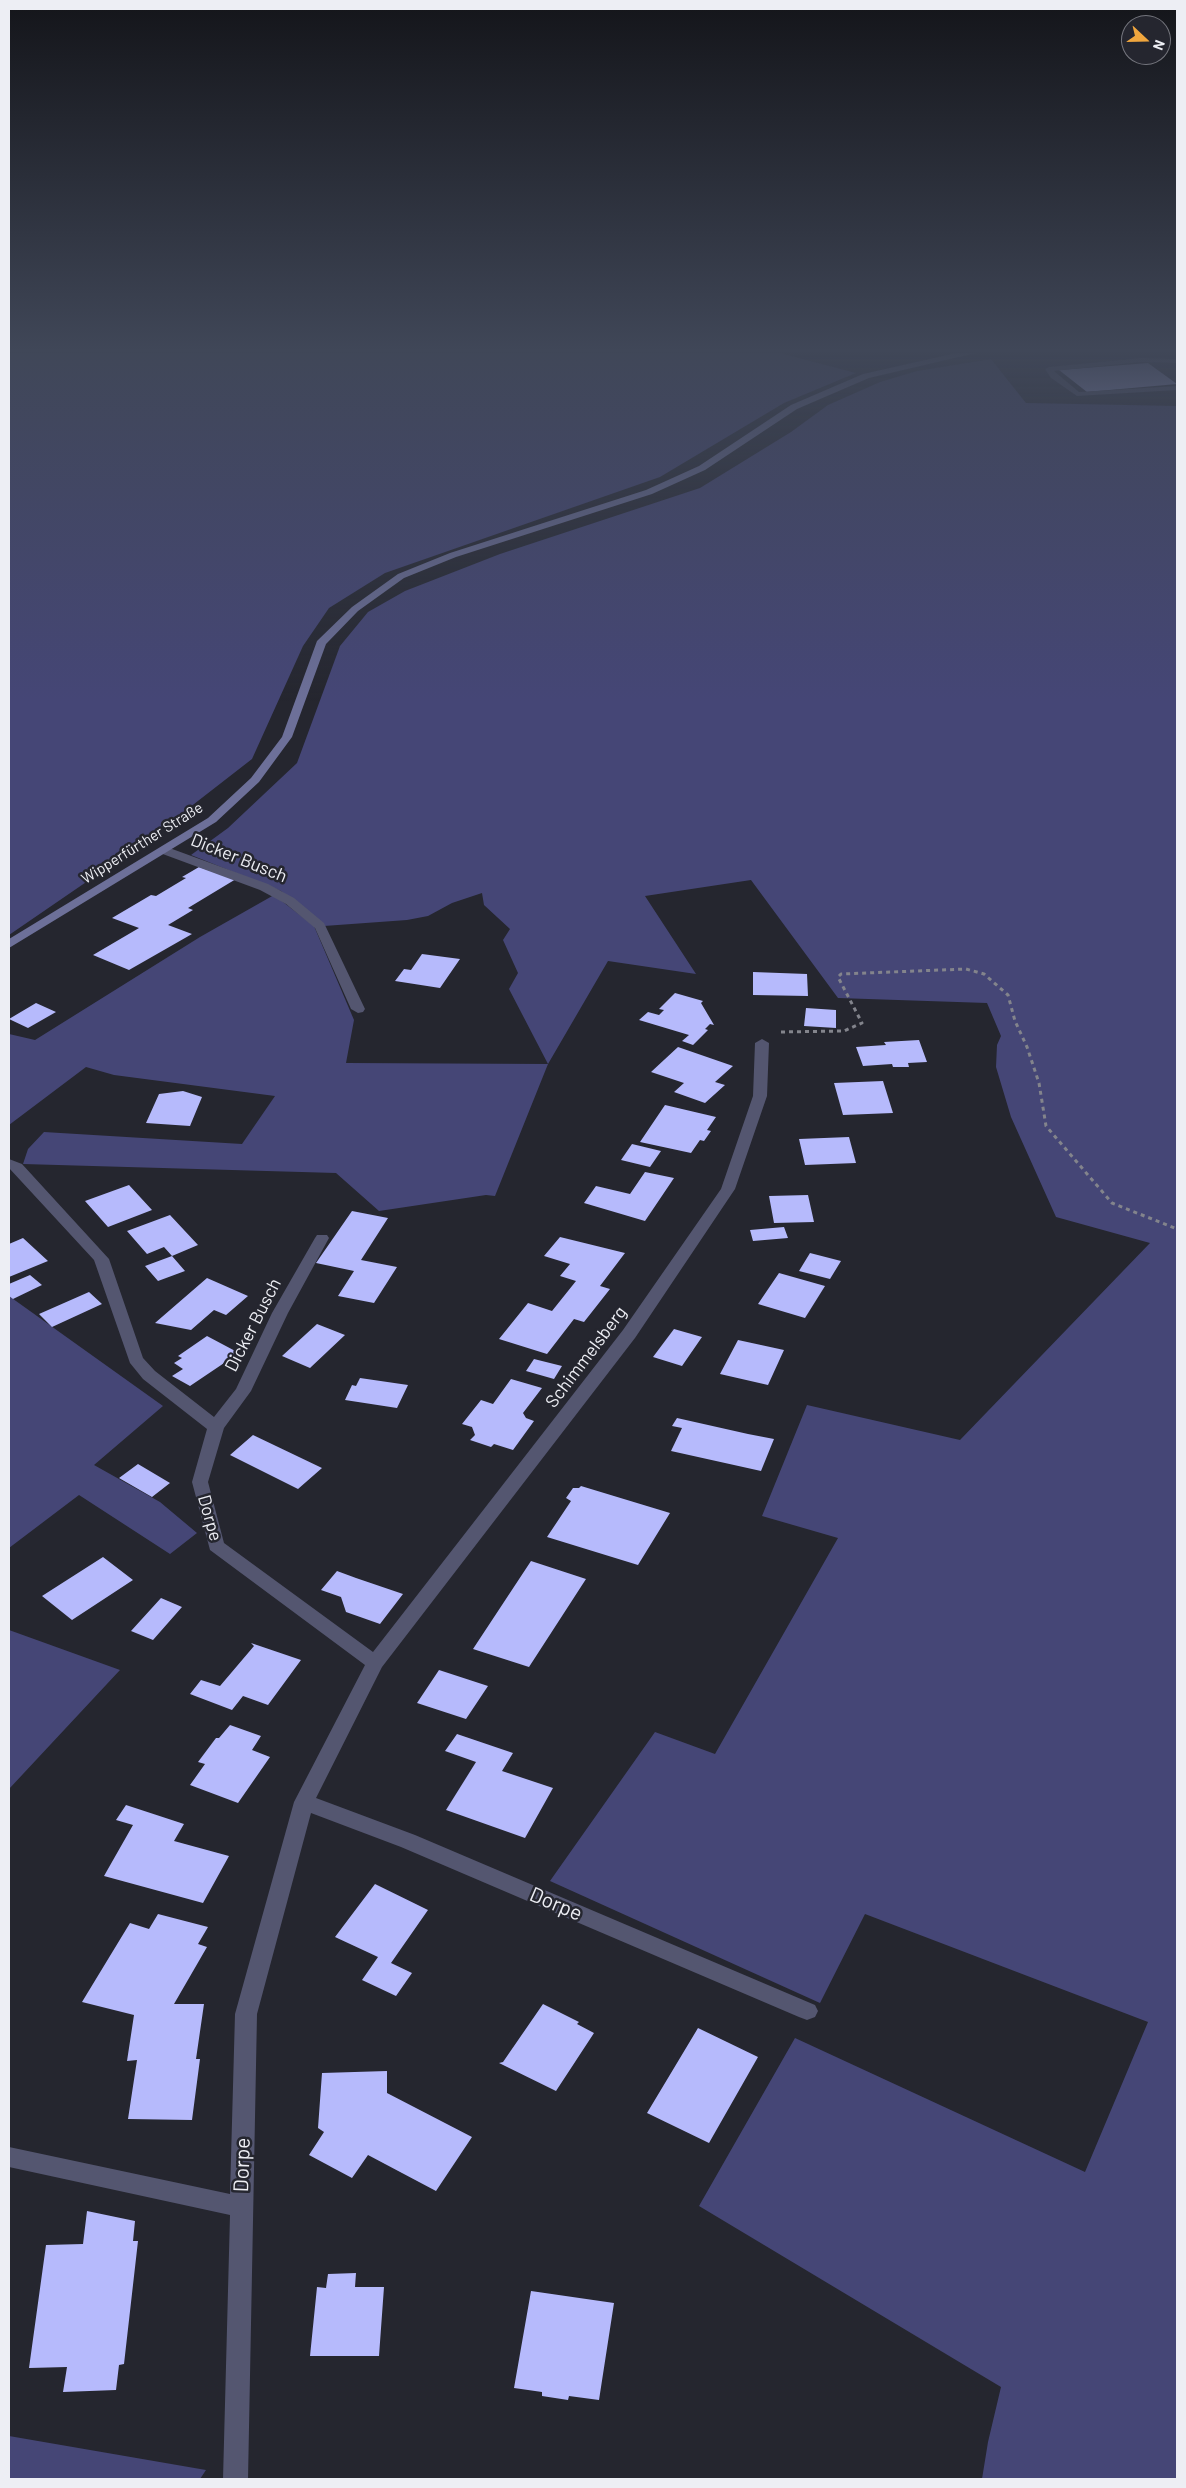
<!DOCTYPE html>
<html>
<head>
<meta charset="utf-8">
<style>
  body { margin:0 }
  #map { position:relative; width:1186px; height:2488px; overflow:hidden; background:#25262f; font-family:Barlow,sans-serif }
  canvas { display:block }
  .frame { position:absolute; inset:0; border:10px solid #edeef4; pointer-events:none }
  .north { position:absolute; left:1121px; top:15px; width:50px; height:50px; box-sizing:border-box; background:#25262f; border:1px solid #75767e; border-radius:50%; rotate:111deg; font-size:14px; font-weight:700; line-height:20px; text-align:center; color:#edeef4 }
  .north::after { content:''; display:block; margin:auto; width:18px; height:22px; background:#f0a63e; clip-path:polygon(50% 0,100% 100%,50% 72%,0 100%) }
</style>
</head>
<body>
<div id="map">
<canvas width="1186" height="2488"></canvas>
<div class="frame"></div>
<div class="north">N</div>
</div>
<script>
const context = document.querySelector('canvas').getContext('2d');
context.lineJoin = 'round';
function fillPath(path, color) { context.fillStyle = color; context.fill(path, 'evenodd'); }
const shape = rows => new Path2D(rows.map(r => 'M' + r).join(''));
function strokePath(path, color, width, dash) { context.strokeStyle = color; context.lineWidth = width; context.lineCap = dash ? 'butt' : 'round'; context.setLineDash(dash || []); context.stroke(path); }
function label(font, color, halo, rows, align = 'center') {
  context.font = font + ' Barlow,sans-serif'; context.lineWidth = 5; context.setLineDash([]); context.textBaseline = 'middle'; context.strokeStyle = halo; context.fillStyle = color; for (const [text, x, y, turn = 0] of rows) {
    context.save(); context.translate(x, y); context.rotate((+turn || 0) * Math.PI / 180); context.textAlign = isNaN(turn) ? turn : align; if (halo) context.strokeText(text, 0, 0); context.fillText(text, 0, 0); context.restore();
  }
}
fillPath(shape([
  [9,353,780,353,856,373,784,403,660,477,385,573,329,608,303,646,252,759,149,839,9,935],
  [991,359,1026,403,1177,406,1177,2479,982,2479,988,2442,1001,2387,699,2206,795,2038,1085,2172,1148,2022,865,1914,820,2003,550,1881,655,1732,715,1754,838,1538,762,1516,807,1405,960,1440,1150,1243,1056,1217,1011,1117,996,1067,997,1045,1001,1036,987,1003,838,998,751,880,645,896,696,974,608,961,548,1064,495,1196,486,1195,379,1211,336,1173,23,1164,28,1149,44,1132,242,1144,275,1096,114,1075,86,1067,9,1125,9,1034,35,1040,200,937,274,895,314,926,354,1020,346,1063,548,1064,509,989,518,973,503,940,510,929,484,905,482,893,452,903,428,916,407,920,324,926,281,891,191,855,228,828,297,763,340,646,368,612,405,591,500,554,700,488,791,432,828,405,880,382,917,371],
  [9,1296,163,1406,94,1465,160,1502,197,1533,170,1554,79,1495,9,1548],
  [9,1630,120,1670,9,1789],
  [9,2436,206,2470,200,2479,9,2479]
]), '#454676');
fillPath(shape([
  [1148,363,1177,384,1087,392,1059,370],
  [199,867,236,879,188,908,193,910,168,925,192,934,129,970,93,955,139,928,112,918,151,895,156,896,186,878,182,877],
  [422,954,460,959,440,988,395,981,404,969,411,970],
  [753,972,807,974,808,996,753,995],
  [675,993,703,1001,701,1003,714,1025,710,1024,705,1029,708,1030,693,1045,682,1041,689,1035,639,1020,648,1012,659,1015,664,1010,659,1009],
  [36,1003,56,1012,28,1028,9,1019],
  [806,1008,836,1010,836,1028,804,1026],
  [919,1040,927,1062,908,1063,909,1067,893,1067,892,1064,863,1066,856,1047,886,1045,884,1042],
  [678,1047,733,1066,715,1082,725,1085,705,1103,674,1092,684,1083,651,1072],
  [883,1081,893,1113,843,1115,834,1083],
  [183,1091,202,1097,190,1126,146,1123,159,1094],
  [665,1105,716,1117,707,1130,711,1131,704,1141,700,1140,691,1153,640,1142],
  [849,1137,856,1163,805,1165,799,1139],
  [632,1144,661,1151,650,1167,621,1160],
  [645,1172,674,1178,645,1221,584,1203,596,1186,630,1194],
  [129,1185,152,1210,108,1227,85,1201],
  [808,1195,814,1222,774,1223,769,1196],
  [352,1211,388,1218,361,1260,397,1267,374,1303,338,1296,354,1271,316,1263],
  [170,1215,198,1245,172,1256,164,1247,147,1254,127,1231],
  [784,1227,788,1238,753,1241,750,1230],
  [560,1237,625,1253,600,1286,610,1289,584,1322,574,1319,547,1354,499,1339,528,1303,552,1311,576,1281,560,1276,570,1264,544,1256],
  [23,1238,48,1261,9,1277,9,1244],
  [810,1253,841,1261,830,1279,799,1271],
  [172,1256,185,1271,158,1281,145,1266],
  [779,1273,825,1286,805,1318,758,1304],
  [30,1275,42,1285,13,1299,9,1296,9,1284],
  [207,1278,248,1296,226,1315,214,1310,191,1330,155,1323],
  [89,1292,102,1304,52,1327,39,1314],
  [317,1324,345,1335,310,1368,282,1356],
  [674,1329,702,1337,682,1366,653,1357],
  [207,1336,239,1353,190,1386,172,1376,183,1369,174,1363,182,1358,178,1356],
  [738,1340,784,1350,768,1385,720,1374],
  [534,1359,562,1366,554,1379,526,1371],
  [360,1378,408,1385,397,1408,345,1400,352,1385,356,1386],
  [511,1379,542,1388,523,1413,526,1418,534,1421,513,1450,494,1444,491,1447,470,1440,475,1435,472,1427,462,1424,481,1400,493,1404],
  [677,1418,748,1434,774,1439,761,1471,671,1451,682,1428,672,1426],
  [253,1435,322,1468,298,1489,230,1455],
  [138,1464,170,1483,152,1497,119,1478],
  [581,1486,670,1513,638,1565,547,1537,571,1501,566,1498,573,1488,579,1488],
  [103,1557,133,1580,72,1620,42,1596],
  [531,1561,586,1579,529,1667,473,1649],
  [337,1571,356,1578,403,1594,380,1624,346,1612,341,1597,321,1590],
  [161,1598,182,1607,153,1640,131,1631],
  [251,1643,301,1660,268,1705,243,1696,232,1710,190,1694,201,1680,220,1686,254,1646],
  [439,1670,488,1686,466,1719,417,1703],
  [230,1725,261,1736,252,1750,270,1757,238,1803,190,1785,205,1764,198,1762,216,1738,219,1738],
  [457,1734,513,1753,502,1771,553,1788,525,1838,446,1810,476,1762,445,1751],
  [126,1805,184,1824,174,1841,229,1856,203,1903,104,1876,133,1825,116,1820],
  [375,1884,428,1910,391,1963,412,1973,396,1996,362,1980,378,1957,335,1937],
  [158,1914,208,1927,198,1944,207,1947,174,2004,204,2004,196,2059,200,2059,192,2120,128,2119,137,2060,127,2061,134,2015,82,2002,130,1923,149,1929],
  [543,2004,579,2022,577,2024,594,2033,556,2091,499,2063,503,2062],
  [698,2028,758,2057,709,2143,647,2113],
  [387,2071,387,2093,472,2137,436,2191,368,2155,352,2178,309,2155,324,2132,318,2128,322,2073],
  [87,2211,135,2221,133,2241,138,2241,124,2364,119,2365,116,2390,63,2392,67,2367,29,2368,46,2245,83,2244],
  [356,2273,355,2287,384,2287,379,2356,310,2356,317,2287,326,2288,328,2274],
  [531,2291,614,2303,599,2400,569,2396,568,2400,542,2396,542,2392,514,2388]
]), '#b6bafc');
strokePath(shape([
  [781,1032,844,1031,862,1023,838,977,841,974,966,969,984,974,1008,995,1015,1021,1027,1047,1039,1083,1046,1126,1112,1203,1177,1229]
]), '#83848c', 3, [4, 4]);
fillPath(shape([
  [1141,358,1177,359,1177,363,1141,362,1054,371,1079,392,1177,386,1177,390,1077,396,1051,378,1045,369,1049,367,1141,358]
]), '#545670');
fillPath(shape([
  [164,846,268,884,294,898,324,923,365,1009,363,1012,358,1013,351,1009,315,928,286,904,260,890,160,853,158,850,164,846],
  [762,1039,769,1043,767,1096,735,1189,635,1338,382,1667,316,1798,415,1835,815,2005,818,2011,815,2017,807,2020,799,2017,401,1847,311,1813,257,2014,248,2479,223,2479,230,2215,9,2167,9,2147,230,2194,235,2014,294,1802,365,1665,210,1550,192,1482,207,1429,143,1379,130,1363,94,1260,9,1168,9,1159,22,1164,109,1259,143,1358,155,1371,214,1417,236,1389,272,1313,315,1238,317,1235,327,1235,329,1238,288,1313,251,1391,224,1428,208,1482,224,1543,373,1652,623,1330,721,1189,753,1096,755,1043,762,1039]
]), '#545670');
fillPath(shape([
  [956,353,976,353,869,378,797,409,705,470,652,494,456,557,404,578,358,611,326,644,292,737,259,782,216,822,9,948,9,939,208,818,251,778,282,737,317,641,352,607,398,574,450,553,646,490,699,466,791,405,863,374,956,353]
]), '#6d7099');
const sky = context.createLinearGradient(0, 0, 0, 702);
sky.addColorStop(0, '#14151a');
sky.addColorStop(0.5, '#404758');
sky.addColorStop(1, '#40475800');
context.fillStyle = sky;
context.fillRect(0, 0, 1186, 702);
label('15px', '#edeef4', '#25262f', [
  ["Wipperfürther Straße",142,843,-32]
]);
label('18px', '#edeef4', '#25262f', [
  ["Dicker Busch",239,858,22],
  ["Dicker Busch",253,1325,-63],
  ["Schimmelsberg",586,1357,-53],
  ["Dorpe",210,1518,74]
]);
label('21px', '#edeef4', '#25262f', [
  ["Dorpe",556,1904,23],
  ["Dorpe",242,2165,-88]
]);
</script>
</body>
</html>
